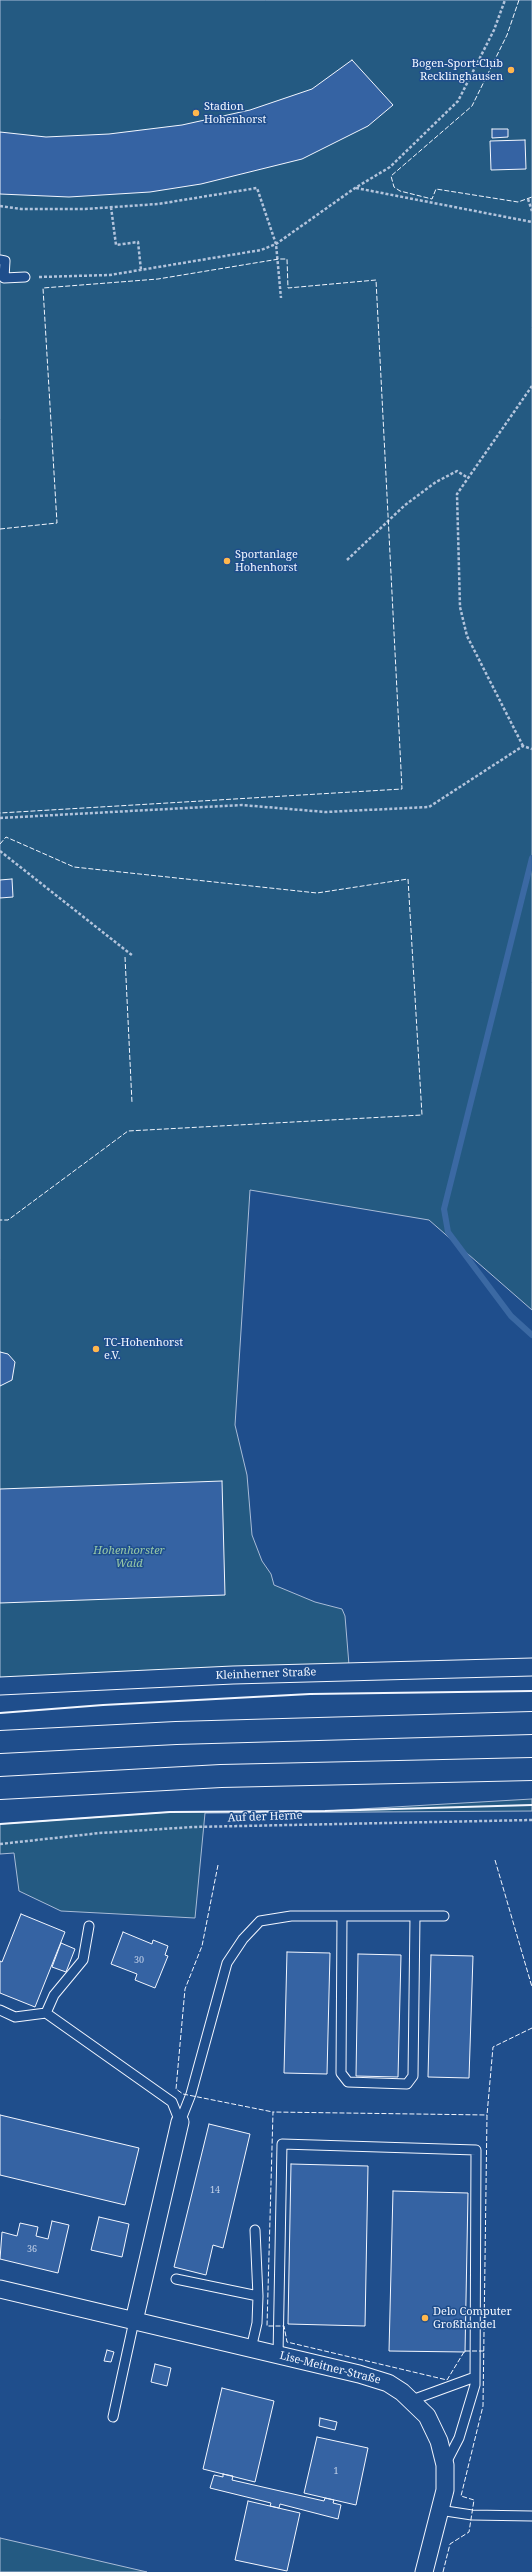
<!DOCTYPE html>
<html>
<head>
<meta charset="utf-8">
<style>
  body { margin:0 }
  canvas { display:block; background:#1f4e8c }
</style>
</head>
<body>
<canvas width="532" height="2572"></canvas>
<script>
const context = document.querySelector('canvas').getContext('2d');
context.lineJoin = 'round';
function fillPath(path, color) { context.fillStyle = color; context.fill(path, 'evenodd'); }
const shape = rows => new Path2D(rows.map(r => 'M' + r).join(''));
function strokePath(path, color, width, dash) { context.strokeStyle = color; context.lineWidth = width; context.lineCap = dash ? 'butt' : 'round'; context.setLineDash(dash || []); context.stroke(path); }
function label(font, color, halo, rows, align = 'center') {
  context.font = font + ' "Noto Serif",serif'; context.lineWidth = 3; context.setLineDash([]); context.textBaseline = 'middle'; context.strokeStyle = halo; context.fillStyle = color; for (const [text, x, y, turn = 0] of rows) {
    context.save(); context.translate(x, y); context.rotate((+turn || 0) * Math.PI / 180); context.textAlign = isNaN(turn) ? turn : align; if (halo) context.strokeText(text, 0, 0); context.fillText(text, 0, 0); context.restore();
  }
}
const green = shape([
  [0,0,532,0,532,1310,429,1220,250,1190,235,1425,247,1475,252,1535,262,1561,271,1574,274,1585,315,1602,342,1609,345,1616,349,1665,0,1680,0,0],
  [532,1799,532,1811,205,1813,195,1918,61,1911,19,1891,14,1853,0,1854,0,1824,170,1812,325,1811,532,1799],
  [0,2538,147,2572,0,2572,0,2538]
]);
fillPath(green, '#245a82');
strokePath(green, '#a8bbd7', 1);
strokePath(shape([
  [532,858,444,1209,448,1232,511,1316,532,1335]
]), '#3b69a3', 6);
const building = shape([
  [352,60,393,105,368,126,302,159,201,184,150,192,69,197,0,194,0,132,46,137,109,134,182,125,250,110,312,89,352,60],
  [492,129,508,129,508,137,492,138,492,129],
  [525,140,526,169,491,170,490,141,525,140],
  [12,879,13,897,0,898,0,880,12,879],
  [0,1352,8,1354,15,1362,12,1380,0,1386,0,1352],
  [222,1481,225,1595,0,1603,0,1489,222,1481],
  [21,1914,65,1932,35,2007,0,1993,0,1961,2,1962,21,1914],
  [123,1932,152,1944,153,1940,168,1946,165,1955,168,1956,155,1988,135,1980,137,1974,111,1964,123,1932],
  [61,1943,75,1949,66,1972,52,1967,61,1943],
  [287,1952,330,1953,327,2074,284,2073,287,1952],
  [358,1954,401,1955,398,2077,356,2076,358,1954],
  [431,1955,473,1956,469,2078,428,2077,431,1955],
  [0,2115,139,2148,125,2205,0,2175,0,2115],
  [209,2124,250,2134,223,2248,213,2245,206,2275,174,2267,209,2124],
  [291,2164,368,2166,365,2326,288,2324,291,2164],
  [393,2191,468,2193,465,2352,389,2351,393,2191],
  [99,2217,129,2224,122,2257,91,2250,99,2217],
  [52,2221,69,2225,58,2273,0,2259,2,2232,17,2236,20,2223,38,2227,36,2236,48,2239,52,2221],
  [107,2350,114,2352,111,2362,104,2361,107,2350],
  [155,2364,171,2368,167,2386,151,2382,155,2364],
  [222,2388,274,2401,255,2482,203,2469,222,2388],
  [320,2418,337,2422,335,2430,319,2426,320,2418],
  [317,2437,368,2448,356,2505,304,2493,317,2437],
  [223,2474,233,2476,232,2480,324,2501,325,2498,334,2500,333,2503,341,2505,338,2519,280,2504,279,2508,270,2506,271,2503,210,2488,214,2475,223,2477,223,2474],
  [248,2501,300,2513,287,2571,235,2560,248,2501]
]);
fillPath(building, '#3563a3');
strokePath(building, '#f2f6ff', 1);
const service = shape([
  [0,260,5,261,4,278,25,277],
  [342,1916,341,2073,348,2082,407,2084,413,2076,415,1916],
  [0,2010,15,2017,46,2013,172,2102,180,2122],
  [46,2013,54,1995,83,1960,89,1926],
  [180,2122,191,2094,227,1963,243,1939,260,1921,291,1916,444,1916],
  [176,2279,258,2296],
  [251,2349,257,2323,258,2296,255,2230],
  [278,2355,282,2144,476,2150,475,2385,459,2438,446,2463],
  [412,2400,475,2377],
  [113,2417,134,2321],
  [439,2510,472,2515,532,2516]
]);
const minor = shape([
  [0,1686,233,1675,532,1667],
  [0,2289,359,2374,388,2383,402,2392,427,2416,439,2441,445,2465,445,2490,424,2572],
  [134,2321,180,2122]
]);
const motorway = shape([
  [0,1742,176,1733,532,1723],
  [0,1788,221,1776,532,1769]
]);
strokePath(service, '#f2f6ff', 11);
strokePath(minor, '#f2f6ff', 19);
strokePath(motorway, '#f2f6ff', 24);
strokePath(shape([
  [356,188,532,222],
  [528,199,532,211],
  [0,206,21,209,85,209,158,204,257,188,276,244,281,298],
  [111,207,116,245,138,242,141,270],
  [39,277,110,275,261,250,276,244,355,188,390,167,458,101,494,30,505,0],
  [347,560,405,505,436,482,457,471,468,478],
  [523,746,467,636,460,607,457,494,532,386],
  [0,818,242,805,325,812,429,807,523,746,532,749],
  [0,851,133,956],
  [0,1844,100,1833,193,1827,532,1820]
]), '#b3c4dc', 2.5, [3, 2]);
strokePath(service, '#1f4e8c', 9);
strokePath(minor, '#1f4e8c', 17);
strokePath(motorway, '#1f4e8c', 22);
strokePath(shape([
  [519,0,507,35,472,106,391,176,394,187,400,191,432,199,436,189,518,202,532,197],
  [0,529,57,523,43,288,158,279,279,259,287,259,288,288,376,280,402,789,0,813],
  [0,844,6,837,74,867,317,893,408,879,422,1115,128,1131,8,1220,0,1220],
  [125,957,132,1103],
  [495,1860,532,1987],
  [218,1865,202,1946,185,1989,176,2089,183,2094,273,2112],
  [465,2351,484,2351],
  [464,2352,447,2380,287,2342,284,2326,267,2326,273,2112,487,2115],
  [443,2572,450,2544,469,2532,474,2500,461,2496,483,2406,487,2115,493,2047,532,2028]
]), '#f2f6ff', 1, [5, 2]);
strokePath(shape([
  [0,1713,103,1705,310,1694,532,1691],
  [0,1824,170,1812,325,1811,532,1805]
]), '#f2f6ff', 2);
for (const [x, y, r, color] of [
  [511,70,4,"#ffb74d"],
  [196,113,4,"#ffb74d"],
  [227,561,4,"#ffb74d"],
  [96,1349,4,"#ffb74d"],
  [425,2318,4,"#ffb74d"]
]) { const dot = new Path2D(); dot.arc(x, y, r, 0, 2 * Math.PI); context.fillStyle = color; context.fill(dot); strokePath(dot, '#1f4e8c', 1.5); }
label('9px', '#c3d1e8', null, [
  ["30",139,1960],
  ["14",215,2190],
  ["36",32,2249],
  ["1",336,2471]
]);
label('11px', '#f2f6ff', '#1f4e8c', [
  ["Bogen-Sport-Club",503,64,"right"],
  ["Recklinghausen",503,77,"right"],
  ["Stadion",204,107],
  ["Hohenhorst",204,120],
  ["Sportanlage",235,555],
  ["Hohenhorst",235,568],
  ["TC-Hohenhorst",104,1343],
  ["e.V.",104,1356],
  ["Delo Computer",433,2312],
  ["Großhandel",433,2325]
], 'left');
label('italic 11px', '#97c8a6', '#1f4e8c', [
  ["Hohenhorster",129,1551],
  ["Wald",129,1564]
]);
label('11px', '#f2f6ff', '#1f4e8c', [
  ["Kleinherner Straße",266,1674,-2],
  ["Auf der Herne",265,1817,-2],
  ["Lise-Meitner-Straße",330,2368,14]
]);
</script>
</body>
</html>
